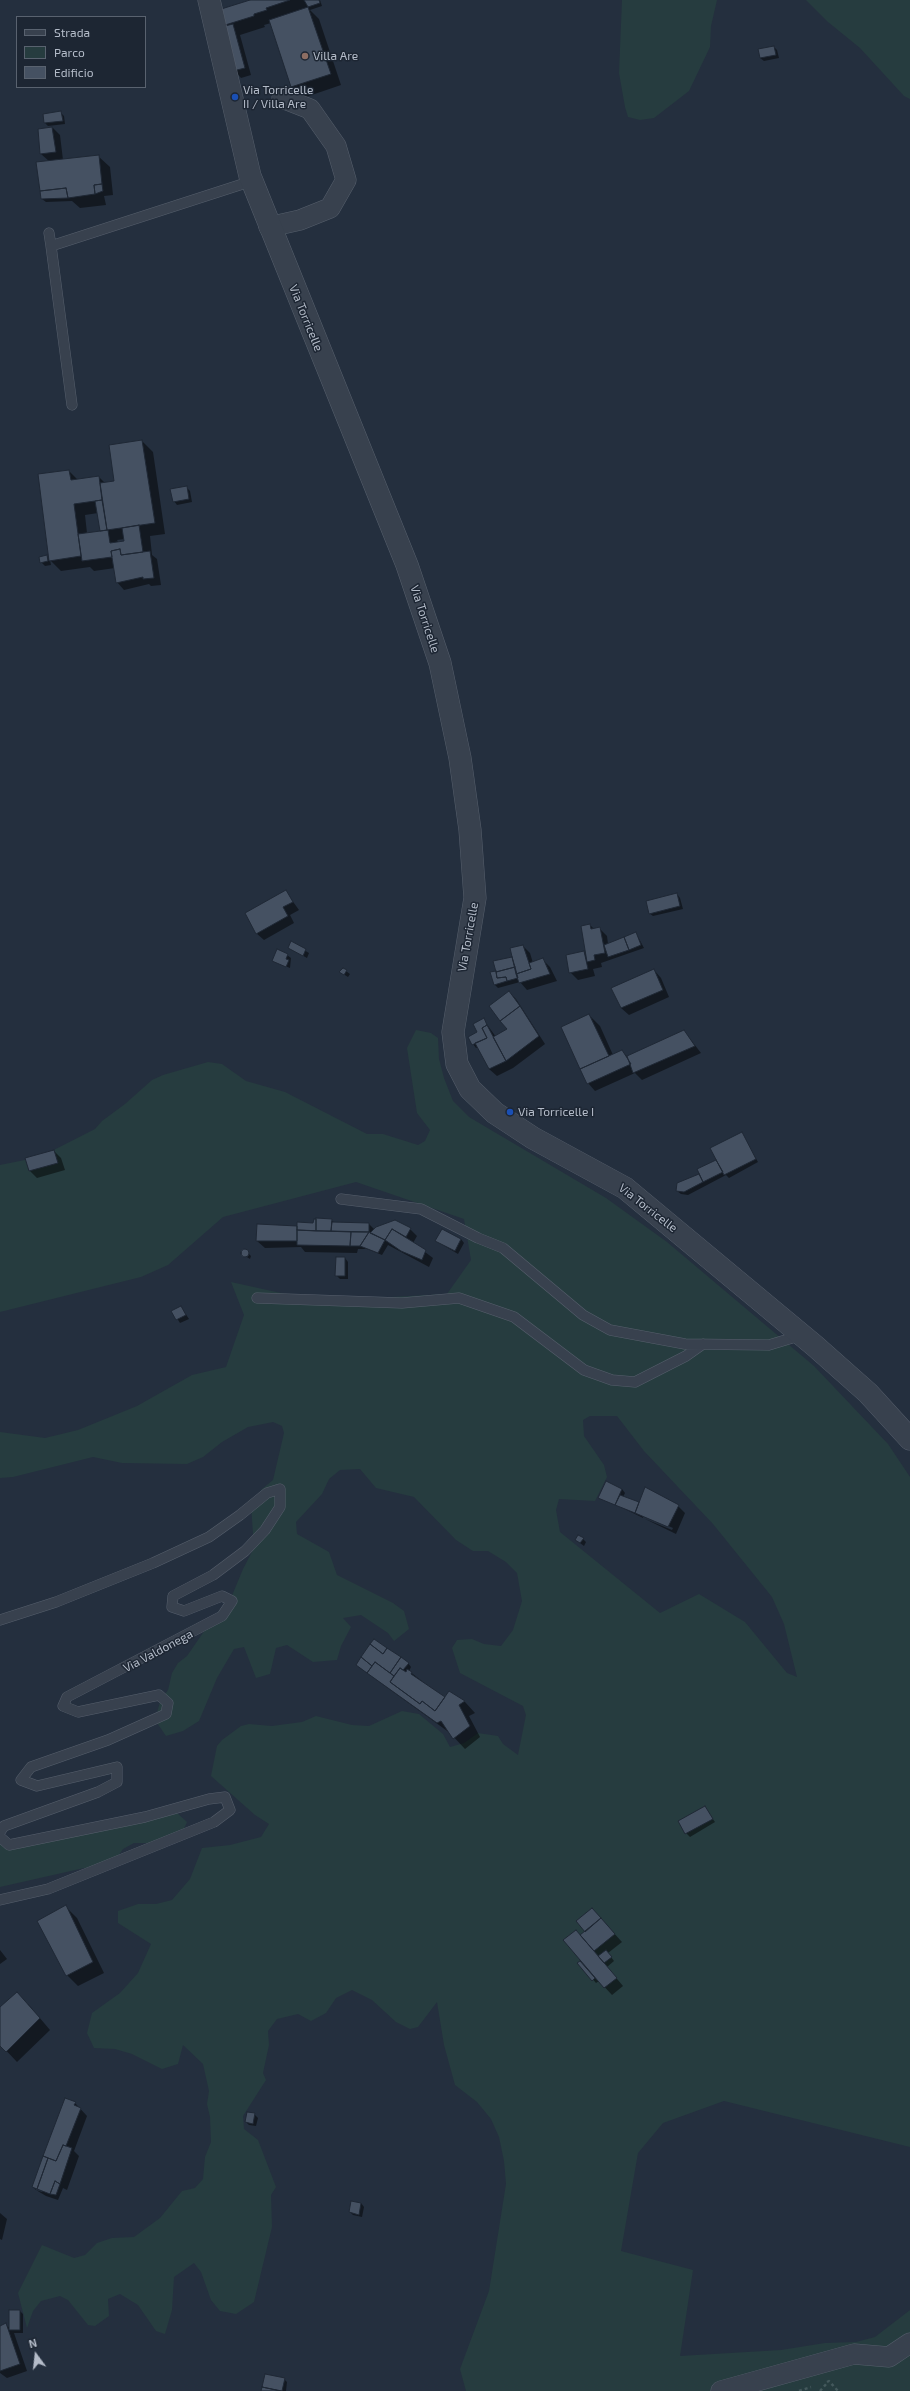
<!DOCTYPE html>
<html>
<head>
<meta charset="utf-8">
<style>
  body { margin:0 }
  #map { position:relative; width:910px; height:2391px; overflow:hidden; background:#242f3e; font-family:"Exo 2",sans-serif }
  canvas { display:block }
  .legend { position:absolute; left:16px; top:16px; width:130px; height:72px; box-sizing:border-box; background:#1d2633; border:1px solid #59626f; margin:0; padding:5px 7px; list-style:none; font-size:12px; color:#b4bcc9 }
  .legend li { display:flex; align-items:center; gap:8px; height:20px }
  .legend b { width:20px; border:1px solid #59626f }
  .north { position:absolute; left:16px; top:2335px; width:40px; height:40px; -webkit-text-stroke:3px #1d2633; paint-order:stroke; rotate:345deg; font-size:11px; font-weight:700; line-height:16px; text-align:center; color:#b4bcc9 }
  .north::after { content:''; display:block; margin:auto; width:14px; height:18px; background:#b4bcc9; clip-path:polygon(50% 0,100% 100%,50% 72%,0 100%) }
</style>
</head>
<body>
<div id="map">
<canvas width="910" height="2391"></canvas>
<ul class="legend">
<li><b style="height:5px;background:#38414e"></b>Strada</li>
<li><b style="height:11px;background:#263c3f"></b>Parco</li>
<li><b style="height:11px;background:#455162"></b>Edificio</li>
</ul>
<div class="north">N</div>
</div>
<script>
const context = document.querySelector('canvas').getContext('2d');
context.lineJoin = 'round';
function fillPath(path, color) { context.fillStyle = color; context.fill(path, 'evenodd'); }
const shape = rows => new Path2D(rows.map(r => 'M' + r).join(''));
function strokePath(path, color, width, dash) { context.strokeStyle = color; context.lineWidth = width; context.lineCap = dash ? 'butt' : 'round'; context.setLineDash(dash || []); context.stroke(path); }
function label(font, color, halo, rows, align = 'center') {
  context.font = font + ' "Exo 2",sans-serif'; context.lineWidth = 3; context.setLineDash([]); context.textBaseline = 'middle'; context.strokeStyle = halo; context.fillStyle = color; for (const [text, x, y, turn = 0] of rows) {
    context.save(); context.translate(x, y); context.rotate((+turn || 0) * Math.PI / 180); context.textAlign = isNaN(turn) ? turn : align; if (halo) context.strokeText(text, 0, 0); context.fillText(text, 0, 0); context.restore();
  }
}
fillPath(shape([
  [622,0,717,0,711,26,710,47,689,91,654,118,640,120,628,117,625,107,619,73],
  [806,0,910,0,910,99,904,96,860,48,828,22],
  [416,1030,431,1033,438,1038,439,1059,444,1078,453,1101,469,1117,606,1198,667,1242,814,1366,888,1444,910,1477,910,2147,724,2101,663,2123,638,2153,621,2251,693,2270,680,2356,781,2350,825,2343,856,2342,875,2337,910,2310,910,2391,466,2391,460,2369,489,2291,506,2184,504,2161,499,2137,491,2119,477,2102,455,2085,444,2045,437,2002,418,2027,410,2029,396,2022,372,2000,352,1990,336,1998,326,2013,311,2021,298,2014,277,2019,268,2031,269,2045,263,2073,266,2080,243,2116,244,2129,258,2140,276,2187,271,2195,272,2227,254,2302,236,2314,220,2311,211,2300,201,2272,194,2263,174,2277,172,2310,165,2334,156,2331,138,2305,120,2294,108,2299,109,2316,95,2326,88,2325,68,2300,60,2296,41,2301,33,2311,27,2328,18,2293,42,2245,74,2258,85,2255,97,2243,112,2238,134,2237,160,2218,182,2191,195,2188,203,2179,205,2157,211,2142,210,2117,207,2104,209,2091,203,2064,183,2045,178,2064,162,2069,132,2054,115,2049,94,2048,87,2033,92,2013,120,1993,138,1973,151,1944,118,1923,118,1911,138,1904,156,1904,172,1900,190,1879,202,1848,230,1845,261,1837,269,1824,255,1815,211,1776,217,1746,222,1740,241,1726,249,1724,272,1726,302,1722,316,1716,352,1725,369,1726,402,1711,419,1714,443,1734,450,1747,464,1743,478,1733,498,1736,503,1744,518,1755,526,1715,523,1706,460,1673,452,1648,457,1640,472,1639,484,1644,501,1646,513,1630,522,1601,517,1573,506,1562,488,1551,473,1551,456,1540,414,1497,376,1488,360,1469,340,1470,329,1479,322,1494,296,1522,297,1534,329,1552,337,1575,393,1603,404,1611,409,1629,394,1641,388,1633,361,1615,343,1618,351,1627,341,1646,337,1660,313,1662,287,1645,276,1648,270,1674,256,1678,244,1647,234,1649,217,1678,199,1721,183,1731,166,1736,155,1720,160,1702,168,1690,172,1673,178,1663,187,1656,216,1614,231,1598,243,1569,254,1548,251,1505,262,1489,273,1480,284,1433,282,1426,273,1422,248,1427,222,1442,203,1457,187,1464,122,1463,93,1457,13,1477,0,1478,0,1432,45,1438,78,1430,137,1406,192,1375,226,1367,244,1315,231,1282,317,1301,447,1294,471,1260,464,1219,356,1182,223,1217,168,1265,141,1277,0,1312,0,1165,40,1157,95,1129,102,1121,125,1104,152,1080,163,1075,208,1062,222,1064,246,1081,285,1092,367,1134,383,1134,418,1145,425,1141,430,1130,417,1113,407,1048],
  [590,1416,617,1416,644,1451,713,1524,772,1597,784,1624,797,1677,787,1673,745,1622,699,1594,660,1613,560,1532,556,1510,559,1499,595,1501,607,1477,604,1465,584,1436,583,1420],
  [176,1812,187,1822,183,1831,156,1843,134,1843,123,1849,114,1862,98,1870,84,1868,0,1887,0,1839,7,1841]
]), '#263c3f');
fillPath(shape([
  [254,0,320,0,322,6,310,10,319,19,341,85,303,98,292,87,271,23,264,25,265,27,240,35,251,75,241,78,234,70,223,25],
  [774,47,777,50,779,58,764,61,760,58],
  [61,113,64,116,65,124,48,126,45,123],
  [53,128,60,135,63,160,98,156,110,167,113,195,104,196,106,205,80,208,72,201,46,202,42,199,50,162,41,154,39,130],
  [142,441,153,452,165,534,150,536,152,555,157,559,161,585,151,586,149,584,124,590,117,582,115,568,94,571,90,567,61,571,50,560,51,565,45,566,41,562,47,556,50,560,69,471,78,480,99,477,105,483,115,482],
  [98,513,101,532,87,533,85,515],
  [125,539,125,542,119,543,117,540],
  [186,487,190,491,192,502,177,505,174,501],
  [286,892,299,910,290,915,294,923,264,940,256,933],
  [677,894,680,898,683,909,653,916,649,913],
  [590,925,594,929,599,928,607,936,608,944,636,933,644,948,601,963,602,967,593,969,595,976,578,980,570,972,567,956,585,952],
  [292,943,309,953,307,958,289,948],
  [523,946,530,953,533,963,543,960,550,967,557,981,527,990,520,982,498,988,494,984,497,972,495,962,513,958],
  [287,955,291,958,290,968,273,961],
  [343,969,350,974,348,977,340,972],
  [654,970,661,978,669,997,629,1015,621,1008,613,989],
  [509,992,516,999,545,1044,513,1068,497,1076,489,1069,478,1047,476,1048,473,1044,483,1019,496,1037,508,1030],
  [589,1015,600,1026,613,1055,622,1052,628,1057,684,1031,701,1053,642,1080,635,1073,595,1091,588,1083],
  [741,1133,758,1162,729,1178,726,1175,688,1195,681,1194,677,1191,678,1184,701,1174,698,1170,718,1160],
  [54,1151,61,1158,65,1170,37,1178,30,1171],
  [331,1220,335,1223,369,1224,375,1230,377,1228,410,1229,417,1236,413,1243,433,1258,429,1267,388,1245,382,1255,367,1249,358,1249,357,1253,305,1252,301,1247,265,1248,257,1241,258,1225,297,1227],
  [461,1239,464,1243,458,1254,436,1241],
  [245,1250,251,1256,250,1259,242,1254],
  [345,1258,348,1262,348,1279,340,1279,336,1275],
  [181,1307,189,1319,180,1323,173,1312],
  [622,1489,625,1493,623,1497,639,1504,678,1506,685,1513,676,1534,600,1497],
  [643,1515,673,1528,672,1530,643,1518],
  [583,1539,586,1542,584,1546,576,1540],
  [374,1640,408,1663,411,1667,409,1671,445,1699,449,1693,465,1702,475,1713,469,1716,480,1737,465,1749,450,1733,360,1668,357,1665],
  [705,1808,715,1822,690,1837,686,1833],
  [66,1907,77,1918,104,1973,78,1986,67,1975],
  [592,1909,622,1942,608,1953,614,1961,607,1967,623,1986,612,1995,599,1981,596,1983,579,1963,585,1965,581,1936,586,1932],
  [0,1950,7,1959,0,1964],
  [28,2004,50,2030,17,2062,0,2044,0,2010],
  [65,2099,75,2103,87,2116,74,2151,79,2156,67,2190,63,2188,58,2200,46,2196,36,2190,42,2192,42,2190,36,2187,36,2190,33,2187],
  [254,2114,258,2118,256,2126,249,2125,246,2122],
  [361,2203,364,2207,362,2217,353,2215,350,2212],
  [0,2213,7,2219,2,2240,0,2239],
  [20,2311,23,2314,23,2333,14,2333,27,2371,7,2378,0,2373,0,2327,6,2325,10,2328],
  [266,2375,284,2379,287,2382,286,2391,262,2391]
]), '#0007');
const building = shape([
  [250,0,290,0,266,8,267,10,254,14,254,16,222,26,218,10,250,0],
  [304,0,319,0,320,3,308,7,304,0],
  [308,7,331,74,291,87,269,20,308,7],
  [233,24,245,68,233,71,221,27,233,24],
  [774,46,776,55,760,58,758,49,774,46],
  [61,111,63,121,44,123,43,114,61,111],
  [52,127,56,152,40,154,38,129,52,127],
  [99,155,102,184,94,185,95,194,68,198,66,188,40,191,36,162,99,155],
  [102,184,103,191,95,194,94,185,102,184],
  [66,188,68,198,41,199,40,191,66,188],
  [142,440,155,523,107,530,100,483,114,481,109,445,142,440],
  [69,470,71,480,99,476,102,500,74,504,81,556,49,561,38,474,69,470],
  [187,486,189,499,173,502,170,489,187,486],
  [102,500,107,530,100,531,95,501,102,500],
  [139,525,143,552,121,555,120,549,111,551,112,557,82,561,78,534,108,530,110,543,124,541,122,528,139,525],
  [120,549,121,555,150,551,154,578,143,579,143,577,116,583,111,551,120,549],
  [47,555,48,561,40,563,39,557,47,555],
  [286,890,293,902,283,907,288,916,256,934,245,913,286,890],
  [677,893,680,906,649,914,646,901,677,893],
  [590,924,591,929,600,927,605,953,594,955,595,960,587,962,581,926,590,924],
  [636,932,641,945,629,950,624,937,636,932],
  [624,937,629,950,608,957,604,945,624,937],
  [291,941,306,949,303,956,288,948,291,941],
  [523,945,531,969,516,974,510,948,523,945],
  [277,949,288,954,286,959,289,960,286,967,272,961,277,949],
  [584,951,588,969,569,973,566,955,584,951],
  [512,957,515,967,496,972,493,961,512,957],
  [543,958,550,974,519,983,516,974,531,969,529,963,543,958],
  [515,967,518,978,507,981,506,977,497,978,496,972,515,967],
  [343,968,347,970,344,975,339,972,343,968],
  [654,969,663,990,621,1008,611,988,654,969],
  [496,971,497,978,506,977,507,981,494,985,490,972,496,971],
  [509,991,520,1006,500,1021,489,1006,509,991],
  [520,1006,539,1036,506,1061,493,1037,507,1029,500,1021,520,1006],
  [589,1014,609,1056,580,1069,561,1027,589,1014],
  [484,1018,487,1025,482,1028,487,1038,472,1045,468,1037,477,1032,473,1024,484,1018],
  [487,1025,506,1061,489,1069,475,1043,487,1038,482,1028,487,1025],
  [684,1030,695,1046,633,1073,627,1056,684,1030],
  [622,1050,631,1064,587,1084,580,1069,622,1050],
  [742,1132,756,1159,724,1175,710,1148,742,1132],
  [54,1150,58,1163,29,1171,25,1158,54,1150],
  [716,1160,723,1172,703,1182,697,1169,716,1160],
  [699,1174,703,1182,684,1192,676,1191,677,1183,699,1174],
  [316,1218,332,1219,331,1231,316,1231,316,1218],
  [314,1219,316,1219,316,1231,297,1230,297,1222,313,1223,314,1219],
  [395,1220,411,1228,406,1237,392,1229,385,1240,370,1233,376,1227,395,1220],
  [332,1222,369,1223,369,1232,331,1231,332,1222],
  [257,1224,297,1226,297,1241,256,1241,257,1224],
  [392,1229,426,1250,422,1260,401,1251,385,1240,392,1229],
  [442,1229,461,1239,455,1251,435,1241,442,1229],
  [297,1230,351,1232,350,1246,297,1245,297,1230],
  [351,1232,369,1232,360,1246,350,1246,351,1232],
  [369,1232,385,1240,378,1253,360,1246,369,1232],
  '241 1253a4 4 0 1 1 8 0a4 4 0 1 1-8 0Z',
  [336,1257,345,1257,345,1276,335,1276,336,1257],
  [181,1306,186,1315,176,1320,171,1311,181,1306],
  [606,1481,622,1489,615,1505,598,1498,606,1481],
  [645,1487,679,1505,668,1527,635,1513,645,1487],
  [620,1495,639,1502,635,1513,615,1505,620,1495],
  [578,1535,584,1538,580,1543,575,1540,578,1535],
  [374,1639,387,1648,383,1654,370,1644,374,1639],
  [370,1644,383,1654,387,1648,401,1657,390,1673,375,1662,372,1666,361,1657,370,1644],
  [361,1657,372,1666,367,1673,356,1665,361,1657],
  [401,1657,409,1663,403,1670,400,1668,394,1676,390,1673,401,1657],
  [375,1662,394,1676,390,1682,420,1704,422,1701,435,1711,449,1691,465,1701,459,1705,470,1726,453,1739,441,1721,437,1723,367,1673,375,1662],
  [400,1668,406,1672,407,1669,412,1672,411,1674,445,1697,435,1711,422,1701,420,1704,390,1682,400,1668],
  [705,1806,713,1819,685,1834,678,1821,705,1806],
  [66,1905,93,1962,66,1976,37,1921,66,1905],
  [592,1908,601,1918,585,1932,576,1921,592,1908],
  [601,1918,615,1934,594,1951,580,1935,601,1918],
  [576,1930,617,1978,604,1988,563,1940,576,1930],
  [606,1950,612,1957,604,1963,598,1956,606,1950],
  [580,1961,595,1978,592,1981,577,1963,580,1961],
  [17,1992,40,2018,6,2052,0,2046,0,2007,17,1992],
  [65,2098,76,2102,74,2105,81,2108,66,2146,63,2145,56,2161,43,2156,65,2098],
  [247,2112,255,2113,253,2124,245,2122,247,2112],
  [63,2145,72,2148,60,2184,55,2181,50,2194,37,2189,48,2158,56,2161,63,2145],
  [43,2156,48,2158,37,2189,32,2187,43,2156],
  [55,2181,60,2184,56,2195,50,2194,55,2181],
  [351,2201,361,2203,359,2215,349,2212,351,2201],
  [9,2310,20,2310,20,2330,9,2330,9,2310],
  [6,2323,20,2364,0,2371,0,2326,6,2323],
  [265,2374,285,2378,282,2391,262,2387,265,2374],
  [262,2387,280,2391,261,2391,262,2387]
]);
fillPath(building, '#455162');
strokePath(building, '#1f2835', 1);
const service = shape([
  [49,233,51,246],
  [72,405,51,246,252,181],
  [341,1199,421,1209,478,1238,503,1248,583,1315,610,1330,685,1344,769,1345,802,1335],
  [257,1298,402,1303,459,1298,514,1317,584,1370,612,1380,635,1382,686,1356,703,1344],
  [0,1620,56,1602,153,1563,209,1537,240,1515,267,1493,280,1489,280,1507,265,1530,245,1551,213,1575,173,1596,172,1607,184,1611,222,1596,232,1601,222,1616,67,1697,63,1706,78,1712,159,1695,168,1703,166,1714,108,1740,31,1767,21,1780,37,1786,117,1767,117,1782,98,1792,4,1826,0,1832],
  [0,1837,9,1845,145,1817,209,1799,225,1797,230,1810,214,1822,48,1889,0,1900]
]);
const minor = shape([
  [269,227,300,220,330,208,346,180,336,146,310,109,282,98],
  [721,2391,854,2354,889,2357,910,2343]
]);
const tertiary = shape([
  [209,0,250,176,407,565,440,663,460,758,470,830,475,898,453,1032,457,1064,470,1089,495,1113,533,1138,625,1188,815,1346,868,1393,910,1439]
]);
strokePath(service, '#565f6c', 11);
strokePath(minor, '#565f6c', 21);
strokePath(tertiary, '#565f6c', 23);
strokePath(shape([
  [827,2382,829,2381,838,2391],
  [799,2391,811,2387],
  [820,2391,828,2382]
]), '#44595c', 2.5, [3, 3]);
strokePath(service, '#38414e', 10);
strokePath(minor, '#38414e', 20);
strokePath(tertiary, '#38414e', 22);
for (const [x, y, r, color] of [
  [305,56,4,"#8d6e63"],
  [235,97,4,"#1a4fb4"],
  [510,1112,4,"#1a4fb4"]
]) { const dot = new Path2D(); dot.arc(x, y, r, 0, 2 * Math.PI); context.fillStyle = color; context.fill(dot); strokePath(dot, '#1d2633', 1.5); }
label('12px', '#b4bcc9', '#1d2633', [
  ["Villa Are",313,56],
  ["Via Torricelle",243,90],
  ["II / Villa Are",243,104],
  ["Via Torricelle I",518,1112]
], 'left');
label('12px', '#b4bcc9', '#1d2633', [
  ["Via Torricelle",306,318,68],
  ["Via Torricelle",425,619,72],
  ["Via Torricelle",468,937,-80],
  ["Via Torricelle",648,1208,38],
  ["Via Valdonega",158,1651,-28]
]);
</script>
</body>
</html>
